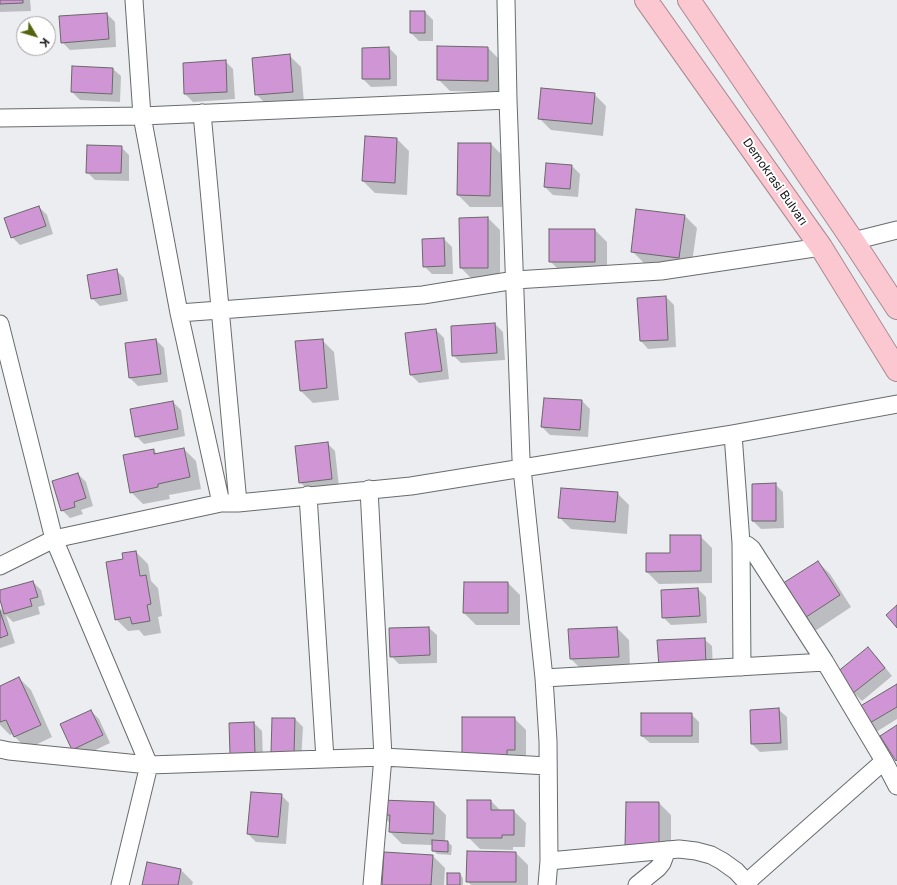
<!DOCTYPE html>
<html>
<head>
<meta charset="utf-8">
<style>
  body { margin:0 }
  #map { position:relative; width:897px; height:885px; overflow:hidden; background:#ebedf0; font-family:Inter,sans-serif }
  canvas { display:block }
  .north { position:absolute; left:16px; top:16px; width:40px; height:40px; box-sizing:border-box; background:#fff; border:1px solid #a1a1a1; border-radius:50%; rotate:128deg; font-size:11px; font-weight:700; line-height:16px; text-align:center; color:#131414 }
  .north::after { content:''; display:block; margin:auto; width:14px; height:18px; background:#53640d; clip-path:polygon(50% 0,100% 100%,50% 72%,0 100%) }
</style>
</head>
<body>
<div id="map">
<canvas width="897" height="885"></canvas>
<div class="north">K</div>
</div>
<script>
const context = document.querySelector('canvas').getContext('2d');
context.lineJoin = 'round';
function fillPath(path, color) { context.fillStyle = color; context.fill(path, 'evenodd'); }
const shape = rows => new Path2D(rows.map(r => 'M' + r).join(''));
function strokePath(path, color, width, dash) { context.strokeStyle = color; context.lineWidth = width; context.lineCap = dash ? 'butt' : 'round'; context.setLineDash(dash || []); context.stroke(path); }
function label(font, color, halo, rows, align = 'center') {
  context.font = font + ' Inter,sans-serif'; context.lineWidth = 4; context.setLineDash([]); context.textBaseline = 'middle'; context.strokeStyle = halo; context.fillStyle = color; for (const [text, x, y, turn = 0] of rows) {
    context.save(); context.translate(x, y); context.rotate((+turn || 0) * Math.PI / 180); context.textAlign = isNaN(turn) ? turn : align; if (halo) context.strokeText(text, 0, 0); context.fillText(text, 0, 0); context.restore();
  }
}
fillPath(shape([
  [0,0,30,0,31,11,0,12],
  [425,12,433,20,433,41,419,41,411,33],
  [107,14,115,22,116,47,70,50,62,42],
  [389,48,397,56,397,86,371,87,363,79],
  [438,48,488,48,500,60,499,92,450,91,438,79],
  [289,55,301,67,304,103,268,106,256,94],
  [225,61,233,69,235,99,193,102,185,94],
  [113,69,121,76,120,102,80,100,72,92],
  [594,94,606,106,603,136,551,130,539,118],
  [397,139,409,151,407,195,375,193,363,181],
  [459,144,491,144,503,156,502,207,470,207,458,195],
  [121,147,129,155,129,181,95,180,87,172],
  [572,166,580,174,578,197,553,195,545,187],
  [39,207,47,215,53,234,20,245,12,237],
  [685,216,697,228,691,269,644,263,632,251],
  [488,218,500,230,500,280,473,280,461,268,460,219],
  [595,230,607,242,607,273,562,273,550,261],
  [444,239,452,247,453,274,432,274,424,266],
  [116,270,124,278,128,301,100,306,92,298],
  [666,297,674,305,676,347,648,349,641,341],
  [495,324,503,332,505,360,461,363,453,355,452,327],
  [436,330,444,338,449,379,419,383,411,375,406,334],
  [156,340,164,348,168,382,138,386,130,378],
  [322,340,334,352,339,400,313,403,301,391],
  [582,401,590,409,588,437,550,435,542,427],
  [173,402,181,410,185,436,144,444,136,436],
  [327,443,335,451,339,487,308,490,300,482],
  [184,449,196,461,201,489,169,495,170,499,143,504,131,492,153,450,158,454],
  [78,474,86,482,93,506,81,510,83,514,70,518,62,510],
  [775,484,783,492,784,528,761,529,753,521],
  [617,493,629,505,627,534,571,529,559,517],
  [700,536,712,548,712,583,659,584,647,572,671,554],
  [136,552,148,564,151,581,158,588,162,616,158,617,161,633,144,636,139,630,128,631,116,619,124,560],
  [818,562,830,574,851,607,812,633,800,621],
  [33,582,41,590,45,605,38,607,40,614,13,622,6,615,15,643,0,648,0,608,4,612,0,596,0,591],
  [508,583,520,595,520,625,476,625,464,613],
  [698,589,706,597,707,623,671,625,663,617],
  [429,628,437,635,437,663,399,664,391,656],
  [617,628,629,640,630,669,583,671,571,659,569,630],
  [704,639,712,646,713,673,668,675],
  [876,656,892,676,862,701,854,693,838,673],
  [19,678,31,690,52,737,27,749,15,737,13,734,10,735,0,725,0,687],
  [897,686,897,719,876,732,869,724],
  [779,710,787,717,788,750,760,752,752,744],
  [91,711,99,719,110,743,81,757,73,749],
  [691,714,699,722,699,743,650,743,642,736],
  [514,718,526,730,526,762,475,770],
  [295,719,303,727,301,761,280,760],
  [254,723,262,731,263,761,239,762],
  [281,795,289,803,286,844,256,842,248,834],
  [468,801,491,801,501,811,514,811,526,823,525,847,513,847,513,850,480,849,468,837],
  [434,803,446,815,445,842,448,842,452,846,451,855,437,854,433,850,433,845,402,844,390,832,391,824,381,815],
  [659,803,671,815,671,858,638,858],
  [516,853,528,865,528,885,471,885,467,881],
  [433,856,445,868,444,885,384,885],
  [147,863,181,870,193,882,192,885,143,885],
  [460,874,463,878,463,885,448,885]
]), '#0003');
const building = shape([
  [0,0,23,0,23,3,0,4,0,0],
  [410,11,425,11,425,33,410,33,410,11],
  [107,13,109,39,61,43,59,16,107,13],
  [437,46,488,47,488,81,437,80,437,46],
  [389,47,390,79,362,79,362,48,389,47],
  [290,54,293,92,255,95,252,58,290,54],
  [226,60,227,92,184,94,183,63,226,60],
  [72,66,113,68,112,94,71,92,72,66],
  [541,88,595,93,592,124,538,119,541,88],
  [365,136,397,138,395,183,362,181,365,136],
  [458,143,491,143,490,196,457,195,458,143],
  [87,145,122,146,121,173,86,173,87,145],
  [546,163,572,165,570,189,544,187,546,163],
  [39,206,46,226,11,238,4,218,39,206],
  [636,209,685,215,679,258,631,252,636,209],
  [488,217,488,268,460,268,459,218,488,217],
  [549,229,595,229,595,262,549,262,549,229],
  [444,238,445,266,423,267,422,239,444,238],
  [117,269,121,294,91,299,87,275,117,269],
  [666,296,668,340,640,341,637,298,666,296],
  [495,323,497,353,452,356,451,326,495,323],
  [436,329,442,371,410,375,405,333,436,329],
  [156,339,161,374,129,378,125,343,156,339],
  [323,339,327,388,300,391,295,341,323,339],
  [544,398,582,400,580,430,541,427,544,398],
  [173,401,178,429,135,437,130,409,173,401],
  [328,442,332,479,299,483,295,446,328,442],
  [184,448,190,477,158,484,158,487,130,493,123,455,154,449,154,454,184,448],
  [78,473,86,498,74,502,75,507,61,511,52,481,78,473],
  [776,483,776,521,752,521,752,484,776,483],
  [561,488,618,492,615,522,558,518,561,488],
  [670,535,701,535,701,571,646,572,646,553,670,553,670,535],
  [136,551,140,576,146,575,151,604,147,605,150,621,132,624,130,617,115,620,106,562,123,559,122,553,136,551],
  [818,561,840,595,800,621,777,587,818,561],
  [33,581,38,597,30,599,32,606,4,614,0,600,0,590,33,581],
  [464,582,508,582,508,613,463,613,464,582],
  [698,588,700,616,662,618,661,590,698,588],
  [897,605,897,628,886,615,897,605],
  [0,611,8,635,0,638,0,611],
  [429,627,430,655,390,657,389,628,429,627],
  [617,627,619,657,570,659,568,629,617,627],
  [705,638,706,665,659,667,657,640,705,638],
  [868,647,885,668,853,693,836,673,868,647],
  [19,677,41,725,14,737,6,720,0,722,0,686,19,677],
  [897,684,897,707,868,724,857,708,897,684],
  [779,708,781,743,751,744,750,710,779,708],
  [91,710,103,735,72,750,60,724,91,710],
  [641,713,692,713,692,736,641,736,641,713],
  [462,717,515,717,515,750,507,750,507,758,462,758,462,717],
  [272,718,295,718,294,754,271,753,272,718],
  [254,722,255,753,230,754,229,723,254,722],
  [897,725,897,760,896,761,880,736,897,725],
  [251,792,282,794,278,837,247,834,251,792],
  [381,800,434,802,433,834,389,832,390,815,380,815,381,800],
  [467,800,491,800,491,810,514,810,514,835,502,835,502,838,467,838,467,800],
  [626,802,659,802,659,846,625,846,626,802],
  [432,840,448,841,448,852,432,851,432,840],
  [467,851,516,852,516,882,466,882,467,851],
  [384,852,433,855,431,885,382,885,384,852],
  [147,862,181,869,178,885,142,885,147,862],
  [447,873,460,873,460,885,447,885,447,873]
]);
fillPath(building, '#d095d4');
strokePath(building, '#6a686a', 1);
const street = shape([
  [134,0,142,116,179,313,221,503],
  [506,0,508,100,521,459,544,678,548,741,549,861,547,885],
  [202,113,238,503],
  [0,118,142,116,508,100],
  [853,241,897,230],
  [179,313,423,295,515,280,661,271,821,247],
  [0,324,54,539,149,765,120,885],
  [733,434,741,543,742,667],
  [369,489,383,757,372,885],
  [308,495,325,759],
  [741,543,747,545,752,549,825,662,884,761,897,786],
  [0,566,54,539,221,503,238,503,411,486,733,434,897,404],
  [544,678,825,662],
  [0,749,9,751,149,765,383,757,548,766],
  [549,861,679,849,696,851,711,855,722,861,736,871,749,885],
  [747,882,884,761],
  [637,885,658,868,662,863,667,850]
]);
const highway = shape([
  [646,0,821,247,897,370],
  [689,0,853,241,897,308]
]);
strokePath(street, '#696b6d', 19);
strokePath(highway, '#aa8990', 24);
strokePath(street, '#fff', 17);
strokePath(highway, '#fbc8d2', 22);
label('12px', '#131414', '#fff', [
  ["Demokrasi Bulvarı",775,182,55]
]);
</script>
</body>
</html>
